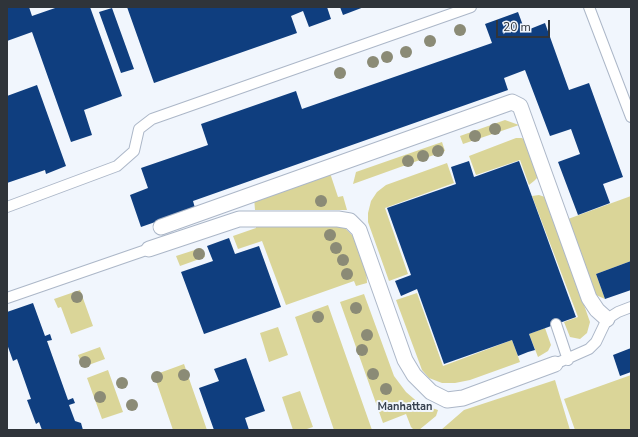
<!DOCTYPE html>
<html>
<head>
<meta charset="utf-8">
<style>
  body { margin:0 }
  #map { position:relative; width:638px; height:437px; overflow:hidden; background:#f1f6fd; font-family:"Nunito Sans",sans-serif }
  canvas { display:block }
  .frame { position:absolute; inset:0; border:8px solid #2f343a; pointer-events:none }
  .scale { position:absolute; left:496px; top:20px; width:54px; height:18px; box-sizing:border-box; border:2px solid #2f343a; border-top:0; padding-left:5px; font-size:12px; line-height:14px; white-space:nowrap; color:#2f343a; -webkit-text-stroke:3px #f1f6fd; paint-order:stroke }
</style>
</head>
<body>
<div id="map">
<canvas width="638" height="437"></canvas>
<div class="frame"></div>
<div class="scale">20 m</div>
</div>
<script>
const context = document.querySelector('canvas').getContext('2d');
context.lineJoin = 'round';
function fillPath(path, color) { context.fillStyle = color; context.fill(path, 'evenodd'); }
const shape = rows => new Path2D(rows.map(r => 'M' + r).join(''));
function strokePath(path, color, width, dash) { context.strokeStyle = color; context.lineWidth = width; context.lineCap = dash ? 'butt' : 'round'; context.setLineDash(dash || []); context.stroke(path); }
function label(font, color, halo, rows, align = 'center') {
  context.font = font + ' "Nunito Sans",sans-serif'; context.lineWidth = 4; context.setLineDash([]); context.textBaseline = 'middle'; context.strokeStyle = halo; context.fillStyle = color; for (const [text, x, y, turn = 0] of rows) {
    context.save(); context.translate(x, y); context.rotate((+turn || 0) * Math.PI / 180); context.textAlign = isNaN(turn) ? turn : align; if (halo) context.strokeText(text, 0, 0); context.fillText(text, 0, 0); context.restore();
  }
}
fillPath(shape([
  [505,120,519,125,463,144,460,136],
  [516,138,522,138,526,141,537,174,537,178,534,181,529,185,520,160,476,175,469,156],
  [442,142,445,151,353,184,356,172],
  [447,163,454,183,385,208,408,274,389,281,368,222,368,213,371,201,377,192,386,185],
  [329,170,338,197,343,196,347,210,255,210,254,197],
  [539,195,545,197,547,200,590,322,587,333,580,339,570,337,564,322,578,317,532,196],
  [631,196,631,261,596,274,605,299,596,295,568,219],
  [256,226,343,226,356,239,366,265,367,283,356,286,354,281,286,305,262,241,238,249,233,236,256,228],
  [201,248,205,257,180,266,176,256],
  [80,290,93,326,71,334,61,307,58,308,54,299],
  [417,293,443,366,512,340,520,362,470,380,455,383,442,383,429,378,422,370,396,300],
  [364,294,394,376,406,392,420,404,438,410,436,416,419,430,414,430,411,427,406,414,383,423,340,302],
  [328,305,372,430,334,430,295,317],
  [278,327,288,355,269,362,260,333],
  [545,328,551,345,548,351,538,357,529,334],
  [100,347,105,359,83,367,78,355],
  [184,364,193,390,207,430,173,430,154,375],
  [108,370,123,412,102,419,87,378],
  [631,375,631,430,575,430,564,399],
  [555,380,570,430,441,430,464,410],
  [300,391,313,427,304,430,293,430,282,397]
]), '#dad598');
fillPath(shape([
  [7,7,29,7,32,16,58,7,90,7,122,96,84,110,92,135,71,142,32,32,7,41],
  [127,7,327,7,331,19,309,27,303,11,291,16,297,33,154,83],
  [340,7,364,7,343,15],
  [112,8,134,69,121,73,99,12],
  [518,12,525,31,545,23,569,90,589,83,623,177,603,184,610,203,578,215,558,162,580,154,571,129,550,136,525,70,504,78,508,90,193,201,195,208,141,227,130,195,148,188,141,168,208,145,201,124,296,91,302,109,492,43,485,24],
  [37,85,66,166,46,174,45,170,7,183,7,96],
  [469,161,474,177,519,161,576,317,529,334,535,350,528,352,518,356,512,340,444,364,417,289,401,296,395,281,411,275,387,208,456,184,451,167],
  [229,238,235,254,259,246,281,307,204,334,181,272,213,261,207,246],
  [631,261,631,290,605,299,596,274],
  [33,303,45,336,50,334,52,340,47,341,68,400,73,398,75,403,69,405,75,421,81,423,83,430,42,430,39,422,36,424,27,400,31,399,17,359,13,361,7,344,7,312],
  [631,348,631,372,620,376,613,355],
  [246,358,265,411,245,418,249,430,214,430,199,388,219,381,214,369]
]), '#0f3e7f');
const service = shape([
  [589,7,631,117],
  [7,207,117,166,134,151,139,129,152,119,471,7],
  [7,298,149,249],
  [556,324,568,360],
  [555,364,589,349,596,342,607,319,618,312,631,307]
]);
const pedestrian = shape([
  [161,227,512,102,520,106,589,298,597,310,607,319],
  [149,249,239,219,338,219,350,221,359,230,405,360,414,375,431,392,447,400,463,398,555,364]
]);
strokePath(service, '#acb7c8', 12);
strokePath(pedestrian, '#acb7c8', 17);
strokePath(service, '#fff', 10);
strokePath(pedestrian, '#fff', 15);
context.fillStyle = '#8b8b76';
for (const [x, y] of [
  [460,30],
  [430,41],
  [406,52],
  [387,57],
  [373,62],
  [340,73],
  [495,129],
  [475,136],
  [438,151],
  [423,156],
  [408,161],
  [321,201],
  [330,235],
  [336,248],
  [199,254],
  [343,260],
  [347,274],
  [77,297],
  [356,308],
  [318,317],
  [367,335],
  [362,350],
  [85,362],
  [373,374],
  [184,375],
  [157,377],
  [122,383],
  [386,389],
  [100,397],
  [132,405]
]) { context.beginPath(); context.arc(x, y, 6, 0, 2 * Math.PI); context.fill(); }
label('bold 11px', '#37414f', '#f1f6fd', [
  ["Manhattan",405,407]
]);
</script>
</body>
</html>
